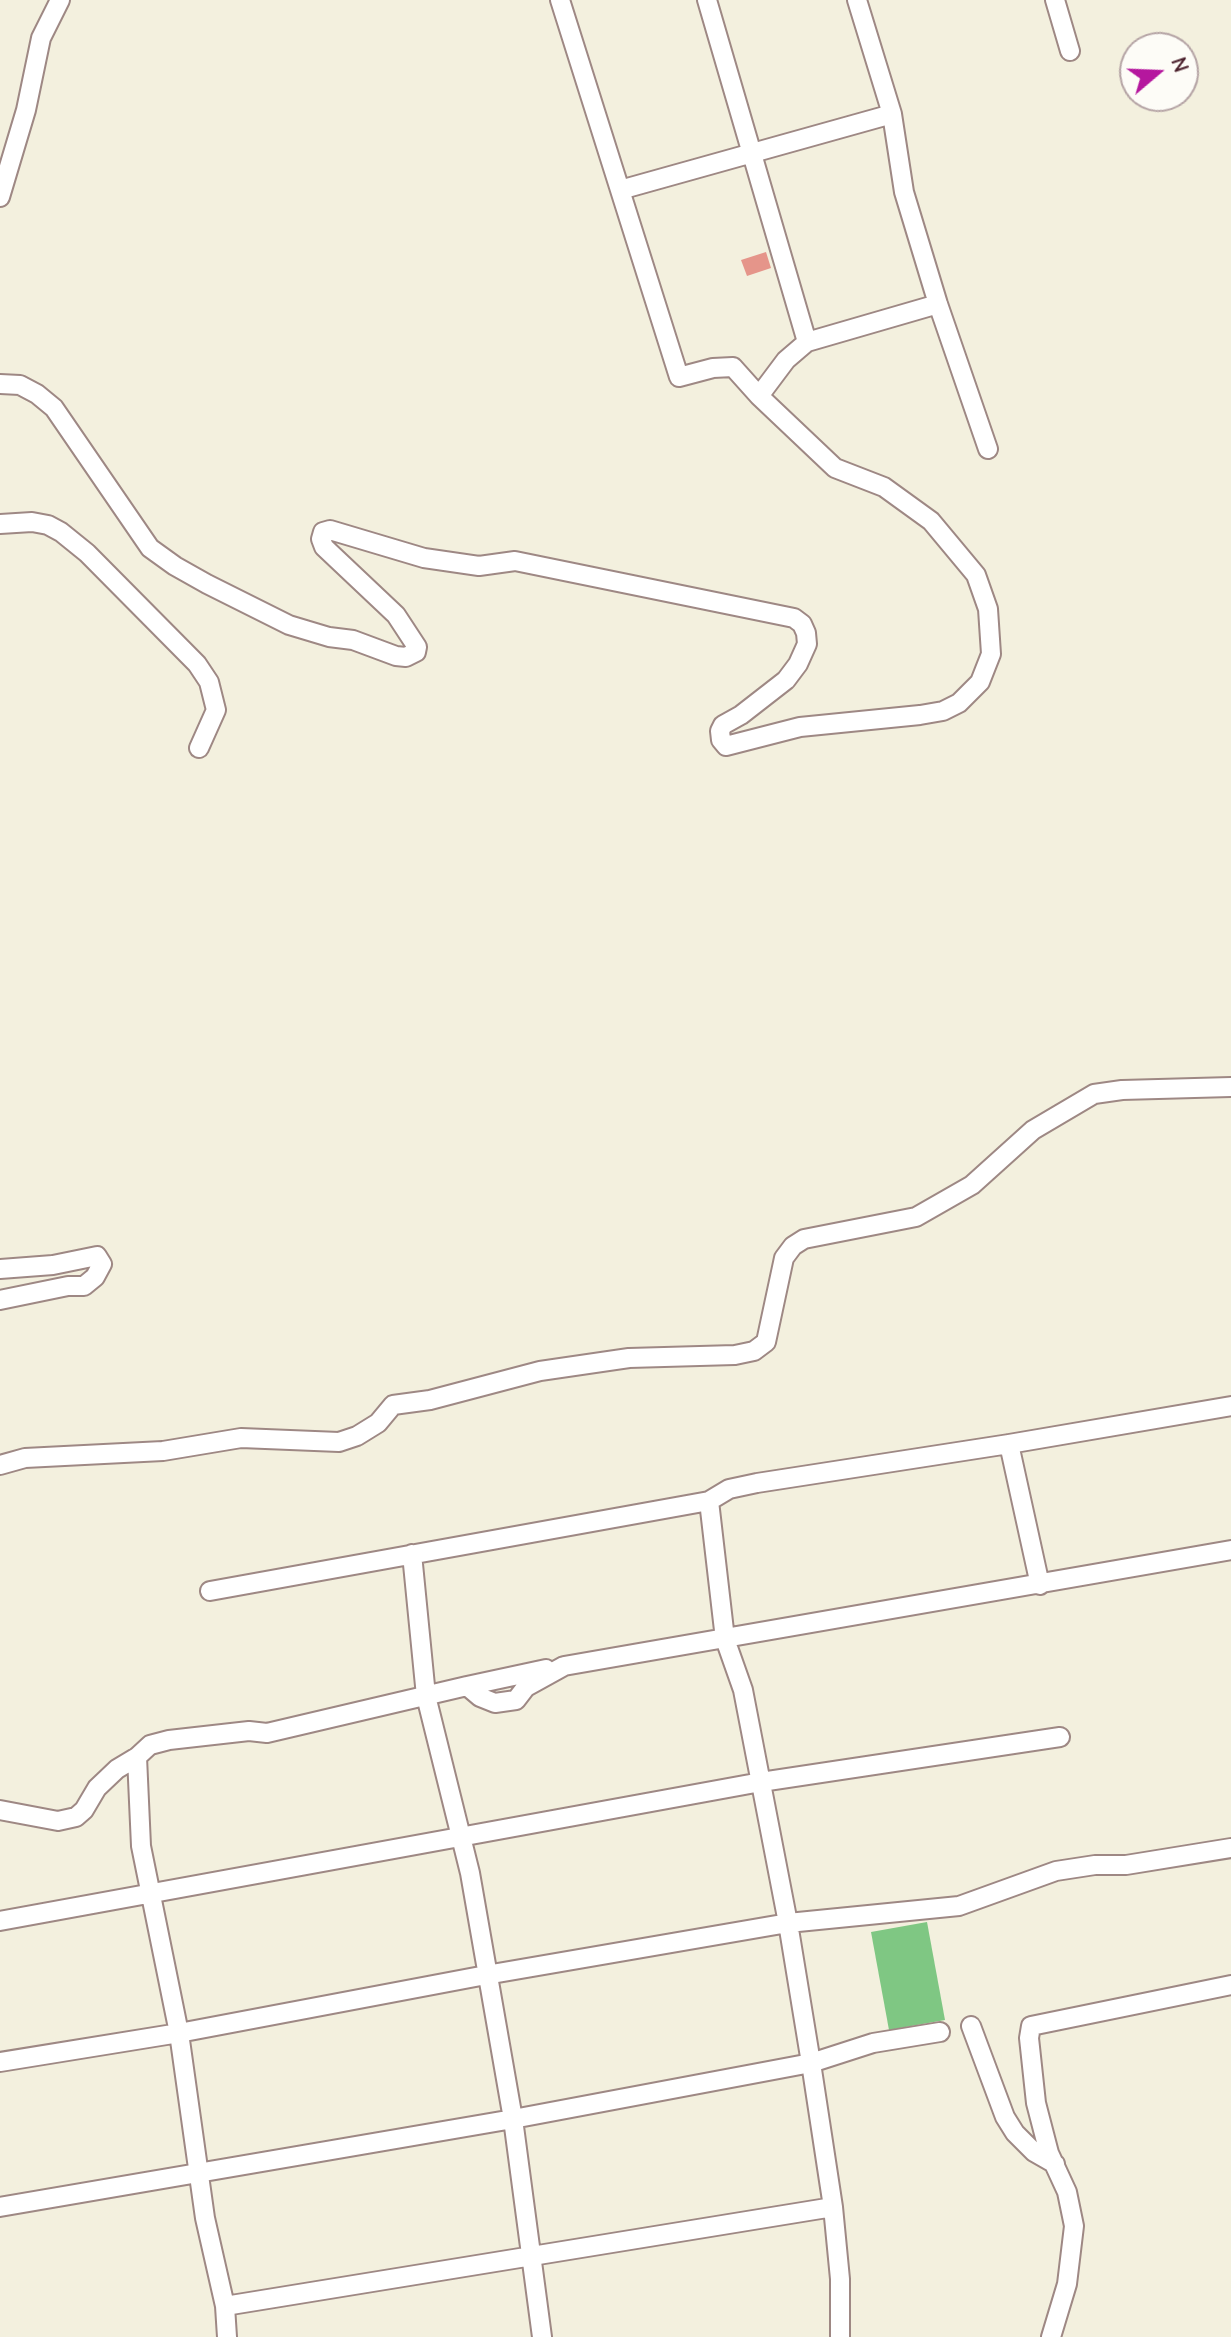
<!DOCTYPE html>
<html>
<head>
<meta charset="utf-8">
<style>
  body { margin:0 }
  #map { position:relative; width:1231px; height:2337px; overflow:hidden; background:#f3f0de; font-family:"Comic Neue",sans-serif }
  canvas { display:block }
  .north { position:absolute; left:1119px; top:32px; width:80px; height:80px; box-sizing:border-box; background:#fdfcf7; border:2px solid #b5a4a5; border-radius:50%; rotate:71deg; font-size:22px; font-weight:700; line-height:32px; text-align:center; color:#4a1f2b }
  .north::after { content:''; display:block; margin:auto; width:28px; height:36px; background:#b5179e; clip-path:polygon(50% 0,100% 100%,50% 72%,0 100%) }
</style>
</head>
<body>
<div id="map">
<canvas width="1231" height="2337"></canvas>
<div class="north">N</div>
</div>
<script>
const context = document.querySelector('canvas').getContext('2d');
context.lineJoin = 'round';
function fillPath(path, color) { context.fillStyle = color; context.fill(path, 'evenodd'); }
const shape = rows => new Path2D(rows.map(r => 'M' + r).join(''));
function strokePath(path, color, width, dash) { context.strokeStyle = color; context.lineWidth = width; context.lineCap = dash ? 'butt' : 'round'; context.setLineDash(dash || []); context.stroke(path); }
fillPath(shape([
  [927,1922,945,2020,889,2030,871,1932]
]), '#7fc783');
fillPath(shape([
  [766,252,771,268,747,276,741,260]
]), '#e5958a');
const street = shape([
  [560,0,679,377,713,368,733,367,759,396,786,360,807,342,938,304],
  [707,0,807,342],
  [857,0,892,114,904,192,938,304,988,449],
  [1055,0,1070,51],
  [620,190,892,114],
  [0,197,26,110,41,38,60,0],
  [0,384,20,385,37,394,54,408,150,548,175,566,207,584,289,625,329,637,353,640,396,656,406,657,416,652,417,647,396,615,324,547,321,539,323,532,330,530,424,558,479,566,515,561,794,618,802,624,806,633,807,644,798,664,786,680,741,715,723,725,720,731,721,740,726,746,800,727,920,715,943,711,959,703,980,682,991,654,988,609,976,575,931,521,884,487,835,468,759,396],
  [0,524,32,522,48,525,61,532,87,553,197,664,209,682,216,710,199,748],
  [0,1269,53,1265,97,1256,102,1264,95,1277,84,1286,68,1286,0,1300],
  [1009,1444,1040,1585],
  [0,1465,25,1458,163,1451,241,1438,339,1442,357,1436,378,1423,393,1405,430,1400,540,1371,629,1358,735,1355,754,1351,766,1342,784,1258,793,1246,804,1239,916,1217,972,1185,1033,1130,1094,1094,1122,1090,1231,1087],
  [709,1501,725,1639,743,1690,788,1923,811,2063,833,2207,840,2279,840,2337],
  [412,1554,426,1696,470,1873,513,2119,542,2337],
  [210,1591,709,1501,729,1489,757,1483,1009,1444,1231,1406],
  [467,1686,546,1669],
  [137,1757,141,1846,179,2033,205,2218,225,2306,227,2337],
  [0,1810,58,1821,76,1817,84,1810,97,1788,117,1769,137,1757,150,1745,169,1740,249,1731,267,1733,467,1686,480,1697,495,1703,516,1700,526,1687,564,1666,1231,1550],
  [0,1921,761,1782,1060,1737],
  [971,2026,1005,2117,1015,2133,1034,2152,1055,2164],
  [0,2062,179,2033,486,1975,788,1923,959,1906,1056,1871,1095,1865,1126,1865,1231,1848],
  [0,2207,513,2119,811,2063,873,2043,940,2032],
  [225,2306,833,2207],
  [1051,2337,1067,2284,1074,2226,1067,2192,1049,2153,1036,2103,1029,2038,1031,2026,1231,1985]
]);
strokePath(street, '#9e8884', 22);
strokePath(street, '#fff', 18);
</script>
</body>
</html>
